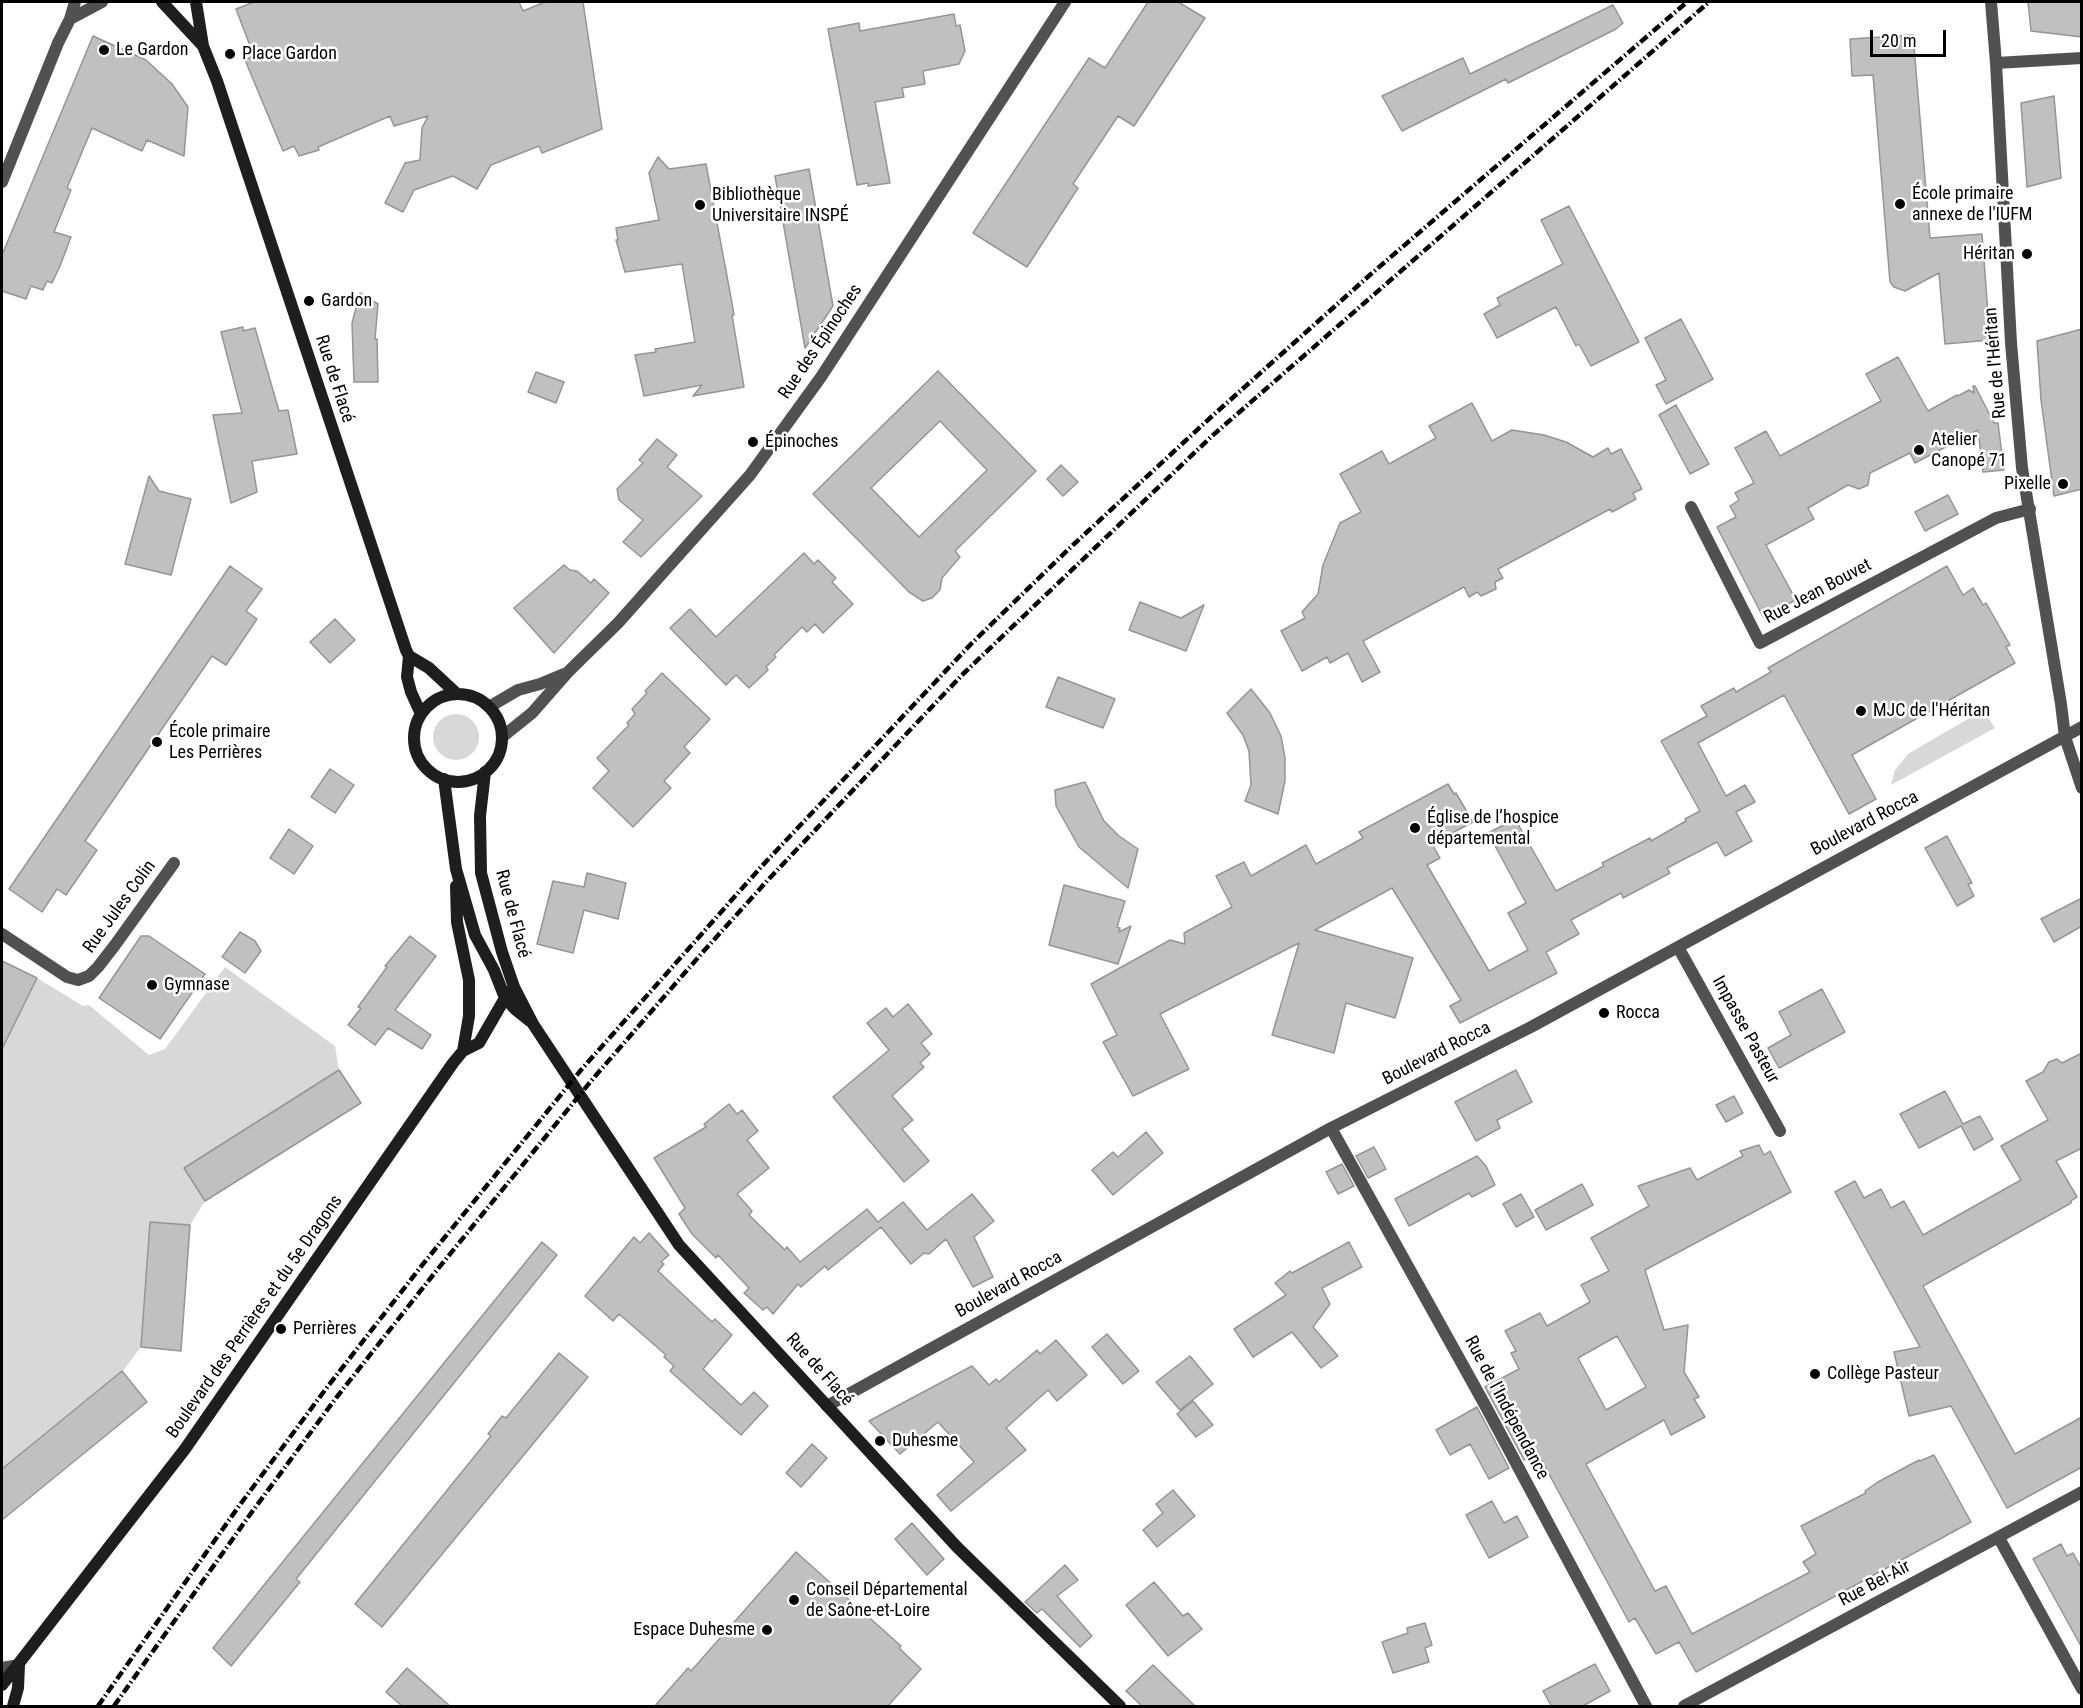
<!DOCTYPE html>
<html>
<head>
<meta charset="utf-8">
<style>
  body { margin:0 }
  #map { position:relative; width:2083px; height:1708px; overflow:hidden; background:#fff; font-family:"Roboto Condensed",sans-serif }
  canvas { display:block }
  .frame { position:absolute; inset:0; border:3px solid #000; pointer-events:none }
  .scale { position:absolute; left:1870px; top:30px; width:76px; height:27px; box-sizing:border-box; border:3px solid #000; border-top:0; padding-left:8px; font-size:18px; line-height:21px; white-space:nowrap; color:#000; -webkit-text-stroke:4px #fff; paint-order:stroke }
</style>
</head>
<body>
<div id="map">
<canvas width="2083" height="1708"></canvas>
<div class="frame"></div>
<div class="scale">20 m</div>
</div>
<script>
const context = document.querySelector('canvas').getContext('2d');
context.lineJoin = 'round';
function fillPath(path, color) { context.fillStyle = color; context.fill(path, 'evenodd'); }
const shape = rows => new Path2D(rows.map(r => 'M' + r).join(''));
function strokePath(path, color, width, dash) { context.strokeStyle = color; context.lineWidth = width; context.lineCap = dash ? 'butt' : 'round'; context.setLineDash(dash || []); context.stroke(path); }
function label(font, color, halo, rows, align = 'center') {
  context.font = font + ' "Roboto Condensed",sans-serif'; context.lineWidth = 5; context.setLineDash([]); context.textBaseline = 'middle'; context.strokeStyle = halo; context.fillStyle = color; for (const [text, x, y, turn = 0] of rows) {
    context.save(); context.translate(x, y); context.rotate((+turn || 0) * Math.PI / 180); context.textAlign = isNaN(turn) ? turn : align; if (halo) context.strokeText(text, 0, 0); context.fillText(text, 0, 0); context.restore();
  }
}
fillPath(shape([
  [1983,710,1995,728,1891,785,1895,770,1908,754],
  '433 737a23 23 0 1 1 46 0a23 23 0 1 1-46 0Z',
  [225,967,335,1046,339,1070,184,1168,205,1201,190,1225,150,1222,141,1347,122,1372,2,1469,2,1049,37,978,83,1006,89,1005,149,1055,165,1049]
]), '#d8d8d8');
const building = shape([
  [254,2,519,2,523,11,545,2,583,2,602,129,542,153,539,146,491,165,477,189,453,176,414,190,403,212,385,203,405,163,420,160,422,128,428,116,394,126,390,116,318,147,319,150,299,156,294,146,283,151,245,60,251,57,249,52,252,51,236,9,254,2],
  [1148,2,1178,2,1205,18,1134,126,1118,116,1073,184,1078,188,1027,267,973,233,1089,58,1105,68,1148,2],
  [2028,2,2082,2,2082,37,2031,31,2028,2],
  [1613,5,1623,23,1616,29,1508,83,1506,79,1402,131,1382,96,1463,58,1470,74,1613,5],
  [954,14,956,26,960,25,965,51,959,64,923,71,925,84,902,88,904,97,875,102,890,183,868,186,868,183,857,185,828,29,859,23,860,31,954,14],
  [1913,35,1930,238,1982,234,1990,340,1945,344,1939,273,1905,291,1894,287,1890,282,1873,75,1852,76,1850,39,1913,35],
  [93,36,146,60,172,84,188,107,184,156,147,140,142,151,92,128,67,188,71,190,54,232,71,237,60,266,52,283,47,281,43,290,31,286,26,299,2,291,2,255,93,36],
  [2054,96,2061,178,2027,187,2021,103,2054,96],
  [658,157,669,169,706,164,732,303,734,315,732,315,744,387,693,396,702,385,644,396,635,355,656,352,655,349,695,342,682,264,625,272,616,240,618,240,616,228,659,220,649,173,658,157],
  [809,169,833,306,805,348,775,176,809,169],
  [1569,206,1639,342,1591,366,1579,344,1576,346,1556,307,1497,338,1484,314,1500,305,1497,298,1563,264,1541,220,1569,206],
  [360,293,378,304,375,339,377,339,378,382,354,382,352,323,360,293],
  [1681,319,1713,379,1666,404,1656,385,1666,380,1645,338,1681,319],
  [243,327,243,331,255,328,279,411,288,410,297,454,252,461,257,492,231,503,213,415,242,413,221,332,243,327],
  [2082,329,2082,489,2054,496,2041,400,2037,341,2082,329],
  [1898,357,1928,411,1957,395,1958,396,1969,390,1974,393,1973,386,1975,386,1994,423,1998,423,2004,470,1983,472,1978,430,1915,463,1910,453,1870,473,1868,485,1859,489,1848,485,1808,508,1814,519,1766,545,1796,600,1763,617,1717,527,1736,517,1730,506,1739,500,1735,493,1754,483,1735,448,1766,431,1780,456,1881,401,1866,374,1898,357],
  [938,371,1036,471,955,551,960,557,942,578,940,590,932,598,923,601,909,592,813,494,938,371],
  [940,421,987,470,919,537,871,488,940,421],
  [536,372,564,382,556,403,528,392,536,372],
  [1472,403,1492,441,1512,430,1544,435,1566,442,1593,457,1608,448,1611,454,1621,449,1642,489,1633,493,1636,499,1612,512,1610,509,1498,569,1503,578,1495,582,1496,589,1481,596,1477,592,1469,597,1464,587,1363,641,1380,672,1362,682,1348,653,1330,663,1327,657,1302,671,1281,631,1305,618,1302,612,1318,594,1323,565,1340,523,1361,512,1340,474,1382,451,1389,464,1436,438,1429,426,1472,403],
  [1676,405,1709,464,1690,474,1659,415,1676,405],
  [657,439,677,455,667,467,702,496,641,557,623,542,643,520,619,500,617,489,643,463,639,460,657,439],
  [1061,465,1078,482,1063,496,1047,479,1061,465],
  [149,476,159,491,191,499,171,575,125,564,149,476],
  [1948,495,1958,514,1925,531,1915,512,1948,495],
  [804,553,814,564,818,560,836,578,832,582,853,604,823,633,815,624,807,632,802,627,774,655,776,657,766,667,768,670,749,688,736,675,726,685,670,628,690,609,716,637,804,553],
  [564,565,570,570,577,571,591,583,594,579,609,593,554,653,514,608,564,565],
  [230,566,262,589,246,611,257,619,226,665,212,656,85,841,97,850,66,895,57,889,42,912,9,889,230,566],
  [1947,566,1963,595,1973,588,1983,605,1986,603,2010,645,2006,647,2015,663,1852,755,1876,799,1849,814,1784,695,1698,743,1726,796,1745,785,1755,802,1736,812,1752,841,1725,856,1717,842,1667,868,1670,873,1623,898,1621,893,1571,920,1579,934,1546,952,1557,973,1460,1023,1450,1006,1461,1000,1392,888,1315,930,1413,958,1395,1018,1346,1003,1334,1053,1272,1035,1299,943,1160,1014,1189,1069,1133,1096,1103,1042,1117,1035,1091,984,1170,940,1185,944,1184,933,1232,907,1216,876,1244,862,1251,876,1306,845,1316,864,1363,838,1359,832,1448,784,1454,794,1456,793,1473,822,1432,844,1440,858,1427,865,1489,971,1528,950,1508,913,1526,903,1488,833,1515,819,1556,891,1604,866,1602,863,1650,838,1651,841,1686,821,1685,819,1700,811,1661,741,1707,716,1701,706,1734,688,1736,692,1771,672,1768,668,1947,566],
  [1140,602,1181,618,1204,605,1186,651,1129,630,1140,602],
  [335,619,355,640,330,663,310,642,335,619],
  [662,673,710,719,684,747,690,753,664,781,671,788,633,827,593,788,609,771,597,758,629,725,627,723,635,714,632,709,647,693,645,691,662,673],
  [1058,677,1115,699,1103,728,1046,707,1058,677],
  [1251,689,1270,713,1281,736,1285,758,1285,781,1278,814,1245,801,1251,785,1249,751,1243,735,1227,713,1251,689],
  [330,769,354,785,335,813,311,797,330,769],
  [1085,782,1104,821,1119,836,1138,849,1128,888,1079,847,1056,806,1055,790,1085,782],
  [289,829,313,846,294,874,270,858,289,829],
  [1947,836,1972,883,1968,884,1974,896,1957,906,1925,848,1947,836],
  [587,873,626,883,618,919,584,910,573,953,537,944,553,881,584,887,587,873],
  [1064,885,1125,901,1117,927,1120,928,1119,932,1131,926,1118,964,1049,945,1064,885],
  [2082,898,2082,926,2054,942,2041,919,2082,898],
  [240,932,255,941,261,951,245,973,222,957,240,932],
  [141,936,149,936,205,974,160,1039,99,998,141,936],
  [410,936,436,956,395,1010,431,1035,422,1049,388,1028,375,1045,348,1025,361,1008,358,1007,387,967,385,966,410,936],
  [2,961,37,978,2,1049,2,961],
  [1822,989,1845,1032,1779,1068,1768,1048,1791,1035,1779,1012,1822,989],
  [908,1004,932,1034,921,1043,930,1054,920,1063,924,1067,892,1096,913,1120,902,1129,929,1161,904,1182,833,1097,889,1050,867,1023,886,1008,893,1017,908,1004],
  [2082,1053,2082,1148,2056,1161,2077,1197,2071,1201,2071,1203,1923,1286,2015,1454,2082,1417,2082,1467,2007,1508,1951,1406,1909,1416,1894,1352,1920,1347,1835,1192,1855,1181,1864,1198,1881,1189,1891,1208,1904,1201,1923,1235,2021,1180,2001,1146,2048,1120,2026,1081,2043,1072,2049,1062,2057,1059,2062,1063,2082,1053],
  [339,1070,361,1103,205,1201,184,1168,339,1070],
  [1516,1070,1532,1102,1497,1120,1500,1128,1476,1141,1455,1102,1516,1070],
  [1945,1091,1963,1124,1980,1116,1993,1139,1974,1150,1961,1126,1919,1148,1900,1114,1945,1091],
  [1734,1096,1743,1113,1726,1122,1716,1105,1734,1096],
  [729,1104,737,1114,742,1110,758,1131,747,1140,769,1168,737,1194,752,1211,749,1215,785,1250,787,1247,800,1262,867,1209,878,1222,903,1202,927,1230,972,1194,994,1221,974,1237,993,1277,973,1287,946,1239,929,1254,924,1253,911,1264,881,1227,828,1270,825,1266,801,1287,798,1284,773,1314,767,1307,763,1310,744,1293,749,1288,718,1255,716,1258,692,1234,679,1214,685,1208,654,1158,706,1127,704,1124,729,1104],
  [1146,1132,1163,1153,1113,1195,1092,1170,1113,1152,1118,1157,1146,1132],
  [1759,1145,1764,1155,1770,1151,1791,1192,1645,1270,1664,1330,1688,1325,1684,1372,1699,1397,1694,1399,1705,1417,1671,1435,1664,1420,1586,1464,1655,1591,1666,1586,1692,1634,1810,1572,1803,1562,1816,1554,1801,1526,1866,1493,1865,1491,1878,1482,1919,1460,1920,1461,1934,1455,1971,1522,1696,1672,1679,1642,1656,1654,1635,1618,1629,1622,1537,1452,1524,1460,1485,1387,1519,1369,1511,1353,1516,1351,1505,1331,1540,1313,1547,1326,1590,1302,1581,1285,1609,1271,1591,1238,1649,1206,1638,1186,1690,1168,1697,1180,1743,1156,1740,1151,1759,1145],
  [1617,1336,1646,1387,1606,1410,1578,1358,1617,1336],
  [1374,1147,1386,1169,1368,1178,1356,1156,1374,1147],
  [1477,1156,1486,1166,1495,1185,1472,1197,1469,1193,1409,1226,1395,1199,1477,1156],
  [1342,1164,1354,1186,1338,1194,1326,1172,1342,1164],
  [1582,1184,1593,1205,1546,1230,1535,1210,1582,1184],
  [1521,1194,1534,1217,1516,1227,1503,1204,1521,1194],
  [150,1222,190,1225,181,1351,141,1347,150,1222],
  [649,1233,669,1255,661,1262,664,1264,658,1271,712,1322,715,1319,732,1335,703,1369,741,1405,754,1392,768,1406,741,1435,670,1371,674,1366,664,1357,666,1355,619,1314,613,1321,585,1296,634,1237,640,1243,649,1233],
  [542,1242,557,1255,296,1579,300,1582,231,1666,213,1648,542,1242],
  [1349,1242,1362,1267,1322,1288,1330,1304,1313,1327,1338,1356,1321,1368,1292,1332,1253,1357,1234,1329,1286,1295,1275,1283,1290,1271,1292,1273,1349,1242],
  [1107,1334,1139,1371,1123,1384,1092,1347,1107,1334],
  [1056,1340,1087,1375,1057,1401,1048,1390,1006,1428,1026,1450,951,1511,937,1495,974,1462,938,1422,900,1454,869,1421,972,1366,989,1385,996,1379,999,1382,1037,1350,1040,1354,1056,1340],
  [559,1353,588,1377,382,1627,355,1604,491,1436,488,1434,502,1416,506,1418,559,1353],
  [1190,1356,1213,1384,1180,1410,1156,1382,1190,1356],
  [122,1371,147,1402,2,1520,2,1469,122,1371],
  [1193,1401,1213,1425,1196,1437,1177,1414,1193,1401],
  [1477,1407,1509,1468,1489,1479,1470,1444,1450,1455,1436,1430,1477,1407],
  [812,1444,827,1458,801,1487,786,1473,812,1444],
  [1173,1490,1195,1516,1157,1547,1143,1530,1163,1513,1156,1504,1173,1490],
  [1492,1501,1504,1523,1517,1516,1528,1537,1489,1558,1466,1515,1492,1501],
  [912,1523,944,1559,927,1575,895,1539,912,1523],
  [2061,1544,2067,1556,2073,1553,2082,1569,2082,1648,2033,1559,2061,1544],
  [796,1552,901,1646,899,1648,921,1669,887,1707,654,1707,688,1668,691,1671,796,1552],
  [1065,1565,1078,1580,1057,1596,1092,1636,1080,1647,1042,1609,1037,1613,1025,1602,1065,1565],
  [1154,1582,1183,1616,1188,1613,1202,1629,1168,1656,1126,1605,1154,1582],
  [1425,1623,1432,1645,1425,1648,1429,1662,1393,1673,1382,1642,1408,1633,1407,1628,1425,1623],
  [1595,1664,1610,1691,1581,1707,1552,1707,1543,1691,1595,1664],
  [1153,1665,1196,1707,1143,1707,1126,1691,1153,1665],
  [407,1668,451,1707,403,1707,386,1692,407,1668]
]);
fillPath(building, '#c0c0c0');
strokePath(building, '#959595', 1.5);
strokePath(shape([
  [1996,63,2082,58],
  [1691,507,1760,643,1996,518,2030,509],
  [2,934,67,977,78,980,89,976,98,967,115,945,174,863],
  [1678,947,1780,1131],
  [1331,1128,1485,1405,1646,1706],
  [827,1406,1331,1128,1531,1027,2082,727],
  [1999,1538,2082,1689],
  [2,1668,19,1665],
  [1684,1706,2082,1492]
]), '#515151', 12);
strokePath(shape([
  [1991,2,1996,63,2011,343,2022,468,2061,704,2065,737,2082,788],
  [70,19,102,2],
  [2,182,58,43,70,19,75,2],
  [489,707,518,690,540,684,564,674],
  [502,737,532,713,568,672,618,623,750,475,821,377,1065,2]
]), '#515151', 12);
strokePath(shape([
  [162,2,203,46],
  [196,2,203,46,217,81,406,650,409,656,429,668,457,694],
  [409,656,407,677,411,692,421,714],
  '414 738a44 44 0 1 1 88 0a44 44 0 1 1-88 0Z',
  [485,772,480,816,481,873,502,952,514,987,533,1024,679,1245,957,1547,1120,1706],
  [444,779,456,869,475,935,494,970,505,998,515,1009,530,1021],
  [456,886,457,922,469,980,469,1016,463,1051],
  [2,1685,185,1449,453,1063,463,1051,479,1043,505,998,514,987],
  [13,1706,18,1688,19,1665]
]), '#1e1e1e', 12);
strokePath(shape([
  [98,1706,239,1506,325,1390,423,1264,581,1070,761,867,971,644,1073,545,1210,418,1371,274,1687,2],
  [114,1706,249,1516,336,1398,437,1270,591,1081,702,953,767,881,963,674,1212,436,1709,2]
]), '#000', 4.5, [9, 3, 1.5, 3]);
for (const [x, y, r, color] of [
  [104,50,6,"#000"],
  [230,54,6,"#000"],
  [1900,204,6,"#000"],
  [700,205,6,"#000"],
  [2027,254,6,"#000"],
  [309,301,6,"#000"],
  [753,442,6,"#000"],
  [1919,450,6,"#000"],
  [2063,484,6,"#000"],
  [1861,711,6,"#000"],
  [157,742,6,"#000"],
  [1415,828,6,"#000"],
  [152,985,6,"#000"],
  [1604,1013,6,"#000"],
  [281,1329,6,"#000"],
  [1815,1374,6,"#000"],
  [880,1441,6,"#000"],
  [794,1600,6,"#000"],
  [767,1630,6,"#000"]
]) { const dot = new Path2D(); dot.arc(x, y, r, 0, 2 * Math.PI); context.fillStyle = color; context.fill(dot); strokePath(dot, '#fff', 2); }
label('18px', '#000', '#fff', [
  ["Le Gardon",116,50],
  ["Place Gardon",242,54],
  ["École primaire",1912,194],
  ["annexe de l'IUFM",1912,215],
  ["Bibliothèque",712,195],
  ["Universitaire INSPÉ",712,216],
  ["Héritan",2015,254,"right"],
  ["Gardon",321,301],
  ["Atelier",1931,440],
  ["Canopé 71",1931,461],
  ["Épinoches",765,442],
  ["Pixelle",2051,484,"right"],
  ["MJC de l'Héritan",1873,711],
  ["École primaire",169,732],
  ["Les Perrières",169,753],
  ["Église de l’hospice",1427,818],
  ["départemental",1427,839],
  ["Gymnase",164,985],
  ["Rocca",1616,1013],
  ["Perrières",293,1329],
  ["Collège Pasteur",1827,1374],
  ["Duhesme",892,1441],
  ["Conseil Départemental",806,1590],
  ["de Saône-et-Loire",806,1611],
  ["Espace Duhesme",755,1630,"right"]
], 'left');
label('18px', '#000', '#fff', [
  ["Rue des Épinoches",821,342,-56],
  ["Rue de l'Héritan",1996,363,-95],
  ["Rue de Flacé",334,379,72],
  ["Rue Jean Bouvet",1818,592,-28],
  ["Boulevard Rocca",1865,824,-28],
  ["Rue Jules Colin",120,907,-54],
  ["Rue de Flacé",512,914,75],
  ["Impasse Pasteur",1745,1030,61],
  ["Boulevard Rocca",1437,1054,-27],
  ["Boulevard Rocca",1009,1285,-29],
  ["Boulevard des Perrières et du 5e Dragons",255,1317,-55],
  ["Rue de Flacé",819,1370,48],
  ["Rue de l'Indépendance",1506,1408,62],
  ["Rue Bel-Air",1875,1584,-28]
]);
</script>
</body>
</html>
